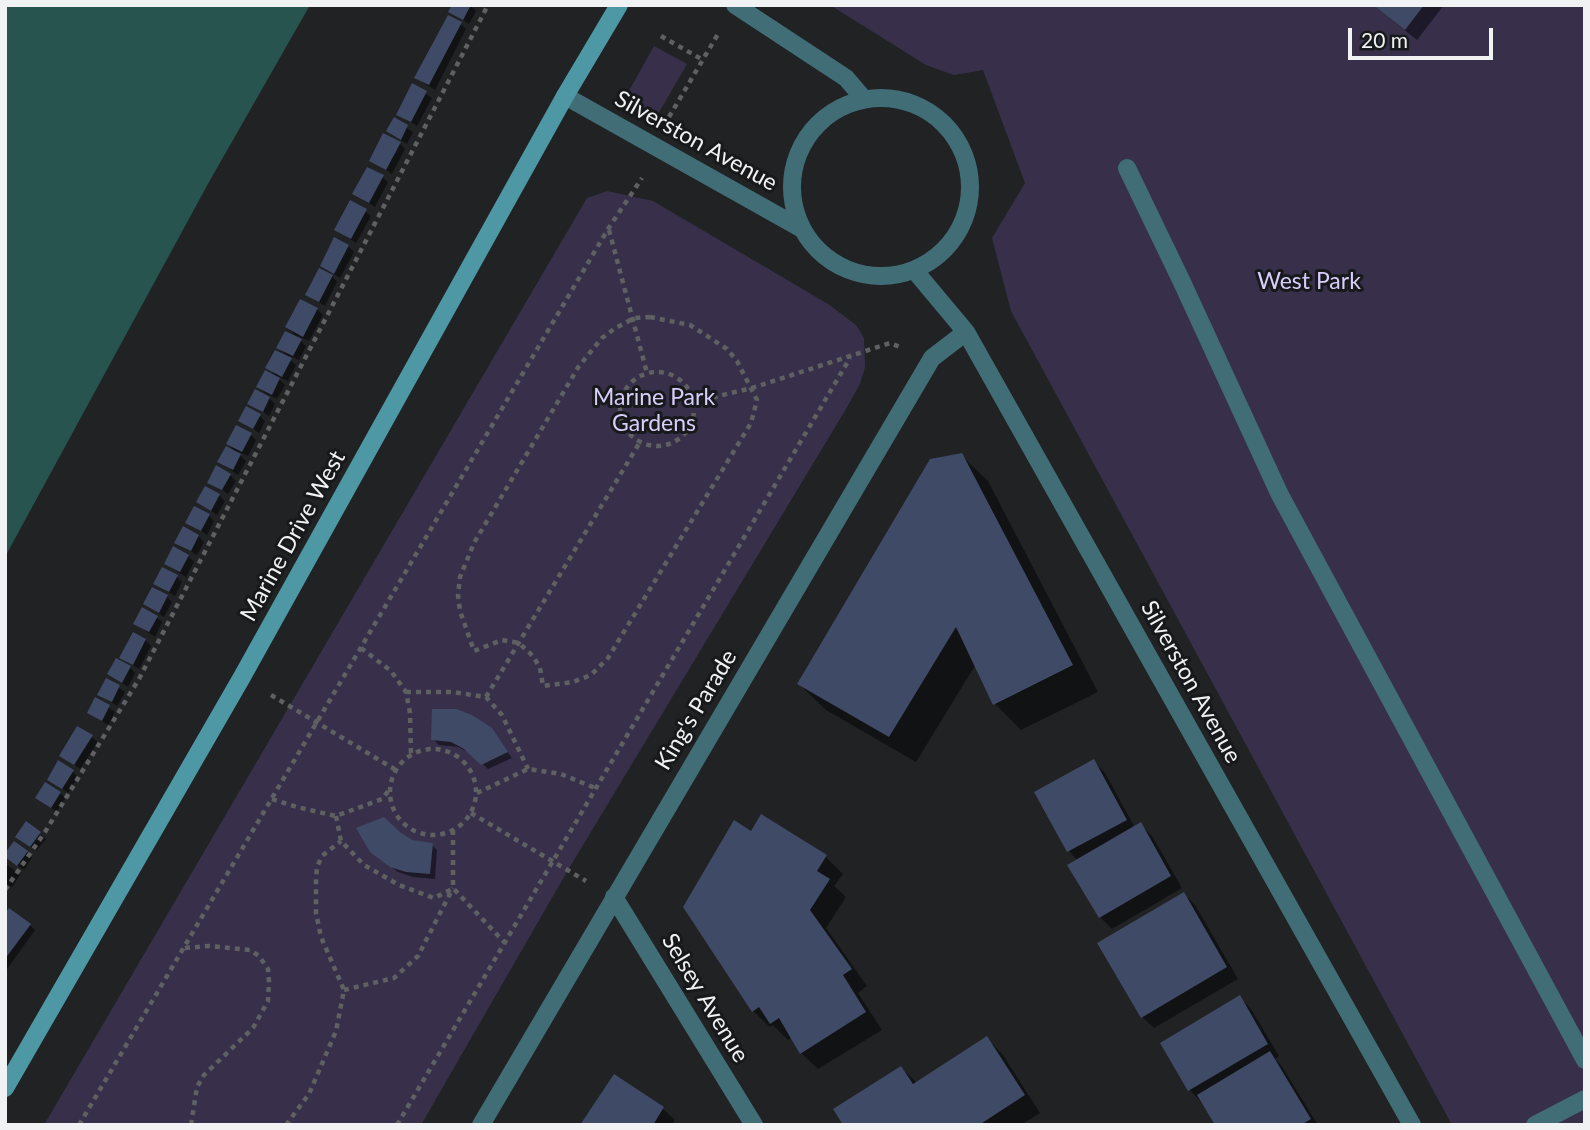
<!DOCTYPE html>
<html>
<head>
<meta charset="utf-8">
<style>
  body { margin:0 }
  #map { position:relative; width:1590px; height:1130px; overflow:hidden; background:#202224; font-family:Lato,sans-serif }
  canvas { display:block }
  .frame { position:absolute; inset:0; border:7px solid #f0f2f3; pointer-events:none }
  .scale { position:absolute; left:1348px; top:28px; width:145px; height:32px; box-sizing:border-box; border:4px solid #f0f2f3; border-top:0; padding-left:9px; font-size:21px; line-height:24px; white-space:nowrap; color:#f0f2f3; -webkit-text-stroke:5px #17191b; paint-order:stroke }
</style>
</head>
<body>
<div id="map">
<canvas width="1590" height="1130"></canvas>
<div class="frame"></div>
<div class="scale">20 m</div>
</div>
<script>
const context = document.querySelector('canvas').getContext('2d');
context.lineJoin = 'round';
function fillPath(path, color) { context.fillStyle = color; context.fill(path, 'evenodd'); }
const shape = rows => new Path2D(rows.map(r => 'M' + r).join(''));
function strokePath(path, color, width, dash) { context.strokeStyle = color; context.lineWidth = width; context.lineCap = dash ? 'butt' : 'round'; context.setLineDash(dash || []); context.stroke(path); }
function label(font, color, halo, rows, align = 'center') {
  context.font = font + ' Lato,sans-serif'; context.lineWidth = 6; context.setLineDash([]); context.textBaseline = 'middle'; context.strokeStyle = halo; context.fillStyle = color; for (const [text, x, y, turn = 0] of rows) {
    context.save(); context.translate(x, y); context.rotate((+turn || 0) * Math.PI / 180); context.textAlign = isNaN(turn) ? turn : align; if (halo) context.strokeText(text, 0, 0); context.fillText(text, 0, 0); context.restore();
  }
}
fillPath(shape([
  [830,5,1585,5,1585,1125,1452,1125,1011,311,992,238,1025,183,983,70,954,75,926,65],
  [654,46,687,64,657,116,625,98],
  [607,191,653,201,828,304,856,325,864,338,865,367,860,384,846,409,568,870,421,1125,44,1125,587,198]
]), '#38304b');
fillPath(shape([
  [5,5,310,5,209,182,5,557]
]), '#27544e');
fillPath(shape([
  [470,5,476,11,469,24,451,12],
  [1373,5,1444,5,1417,40],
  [461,24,466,29,435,90,416,78],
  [413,86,432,98,417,126,399,114],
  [394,120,413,132,407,144,388,131],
  [400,144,405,149,392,174,371,161],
  [382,177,388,182,375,207,355,194],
  [365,211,371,216,356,243,336,230],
  [348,246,354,252,340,278,322,266],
  [332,276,337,282,325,306,307,294],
  [317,309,323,315,309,341,295,335,306,346,299,360,285,354,279,347,299,339,287,327],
  [289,359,296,365,288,381,275,375,267,367],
  [278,378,285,385,277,399,265,393,258,386],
  [269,398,275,404,269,416,249,403],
  [260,416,265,421,259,433,240,420],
  [251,435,256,440,248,456,236,451,246,461,238,475,219,462,237,453,228,444],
  [961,455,988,481,1098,692,1021,730,995,704,976,664,916,762,826,710,799,684],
  [230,475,236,481,228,494,210,482],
  [219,495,225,501,217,515,198,502],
  [209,516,214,521,207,535,188,522],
  [198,536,204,542,197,555,176,542],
  [188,556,194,562,186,577,166,564],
  [177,577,182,582,175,596,155,584],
  [167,597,172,602,164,617,145,604],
  [156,617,162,622,155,637,135,624],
  [145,640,151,646,139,669,121,657],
  [130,667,135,673,128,687,109,674],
  [107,680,125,692,117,706,99,694],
  [95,699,115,712,108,725,89,712],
  [78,728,98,742,80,769,62,755],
  [491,730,512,758,488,769,472,754,458,747,439,745,433,739],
  [1093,761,1105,773,1135,828,1140,824,1152,836,1182,888,1112,929,1100,917,1078,861,1069,851,1037,792],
  [73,772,78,777,68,793,49,779],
  [60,793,65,798,57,812,37,798],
  [27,824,46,839,36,851,23,842],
  [399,834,412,842,432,845,437,850,435,879,413,877,398,872,378,857],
  [751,834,826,857,843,874,834,886,846,897,826,928,867,986,858,993,882,1030,818,1069,801,1053,792,1037,788,1040,773,1025,770,1027,753,1011],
  [27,852,32,858,24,870,11,861],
  [5,863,20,875,12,887,5,883],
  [1184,894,1195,905,1238,979,1154,1028,1142,1017],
  [5,916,30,925,35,930,5,972],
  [1240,998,1251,1009,1279,1056,1275,1059,1281,1065,1318,1125,1217,1125,1201,1102,1190,1090,1162,1043],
  [987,1038,1003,1055,1040,1113,1021,1125,845,1125,901,1068,917,1083],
  [615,1076,663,1109,675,1120,672,1125,582,1125]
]), '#0007');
fillPath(shape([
  [452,5,471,5,463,20,448,12],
  [1373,5,1424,5,1405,30],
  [448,15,462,22,429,85,414,78],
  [412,83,427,91,411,122,396,115],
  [394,117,408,125,401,140,386,131],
  [383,133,401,142,386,170,369,161],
  [367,167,384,175,369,203,352,194],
  [350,200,367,209,351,239,334,230],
  [334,237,349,245,334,274,320,266],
  [319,268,333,275,319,302,305,295],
  [300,299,318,308,303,337,285,327],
  [285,331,302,339,293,356,276,348],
  [275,350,292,358,282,377,265,368],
  [265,370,280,378,272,395,256,387],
  [255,389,270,397,263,412,247,404],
  [246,406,261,414,253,429,238,421],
  [236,425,252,433,242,452,226,444],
  [226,446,241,454,233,470,217,462],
  [962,453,1073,665,993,705,956,627,889,737,797,684,930,459],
  [216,465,231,474,222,490,207,483],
  [205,486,220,494,211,511,196,502],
  [194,506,210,514,201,531,185,523],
  [183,526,199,535,191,551,174,543],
  [173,546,189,555,180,572,164,564],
  [162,567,178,575,169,592,153,584],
  [152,587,168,595,159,613,143,604],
  [142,607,158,616,149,632,133,624],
  [133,632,146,639,133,665,119,658],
  [116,658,131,666,122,683,107,674],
  [106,678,120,685,112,702,97,695],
  [95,697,110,705,102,721,87,713],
  [432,709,456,709,472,715,492,728,508,752,481,765,464,749,451,742,431,740],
  [77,726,93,735,74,765,59,756],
  [1094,759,1127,820,1067,852,1034,792],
  [58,760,74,770,62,789,47,780],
  [45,782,61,792,51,808,35,798],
  [761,814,827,855,817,871,830,879,810,910,852,969,843,975,866,1012,800,1054,779,1018,770,1024,759,1007,752,1012,683,907,734,820,751,831],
  [384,817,400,832,412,840,433,843,430,874,406,872,390,867,370,852,356,828],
  [26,821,41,832,30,847,15,837],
  [1141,822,1171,876,1099,918,1067,865],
  [14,841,28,851,17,866,5,857,5,853],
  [1184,892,1227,967,1141,1018,1097,943],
  [9,908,31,924,5,959,5,913],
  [1240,995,1268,1044,1188,1091,1160,1043],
  [987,1036,1025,1095,979,1125,843,1125,833,1109,901,1066,913,1084],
  [1270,1051,1311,1119,1301,1125,1215,1125,1197,1095],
  [614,1074,664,1107,653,1125,580,1125]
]), '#3f4a67');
strokePath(shape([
  [661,36,703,60],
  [669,117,718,34],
  [609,230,647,373],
  [650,317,690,325,727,349,737,361,757,400,751,423,608,658,591,675,573,682,543,686,540,668,533,656,519,643,502,640,474,651,460,611,458,595,460,577,474,543,579,366,602,338,614,329,634,318,650,317],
  '620 409a37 37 0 1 1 74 0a37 37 0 1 1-74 0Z',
  [693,402,752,388,890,343,900,347],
  [361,648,391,671,406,692,410,713,411,755],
  [406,692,452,692,486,697,502,715,528,769],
  [271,695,396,770],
  [486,697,640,442],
  '390 792a43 43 0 1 1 86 0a43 43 0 1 1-86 0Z',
  [477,793,528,769,561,774,595,788],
  [272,799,297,807,336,816,382,799,389,790],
  [471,813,586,881],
  [336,816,341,841,364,865,399,885,434,898,452,889],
  [453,830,453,888,505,943],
  [5,890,45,832,139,679,488,5],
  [185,948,209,946,250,950,259,956,268,969,269,982,268,1001,253,1028,204,1075,197,1087,191,1125],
  [344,990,394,978,418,956,453,888],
  [79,1125,608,229,642,178],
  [286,1125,309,1094,336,1031,344,990,321,937,316,913,316,879,317,867,322,856,341,841],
  [397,1125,850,358]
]), '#5e6062', 4.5, [5, 5]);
strokePath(shape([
  [1127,168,1181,280,1280,495,1585,1060],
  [1535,1125,1585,1099]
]), '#416d76', 18);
strokePath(shape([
  [735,5,846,78,864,99],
  [565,96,802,229],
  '792 187a89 89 0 1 1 178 0a89 89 0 1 1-178 0Z',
  [915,271,966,332,1412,1125],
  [614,897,754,1125],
  [481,1125,932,358,966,332]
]), '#416d76', 18);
strokePath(shape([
  [5,1088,242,677,565,96,619,5]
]), '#4e98a6', 18);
label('23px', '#f0f2f3', '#17191b', [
  ["Silverston Avenue",696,141,29],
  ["Marine Drive West",293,536,-61],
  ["Silverston Avenue",1191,682,61],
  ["King's Parade",696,710,-59],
  ["Selsey Avenue",705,998,59]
]);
label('23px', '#d9cdfc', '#17191b', [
  ["West Park",1309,282],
  ["Marine Park",654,398],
  ["Gardens",654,424]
]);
</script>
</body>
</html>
